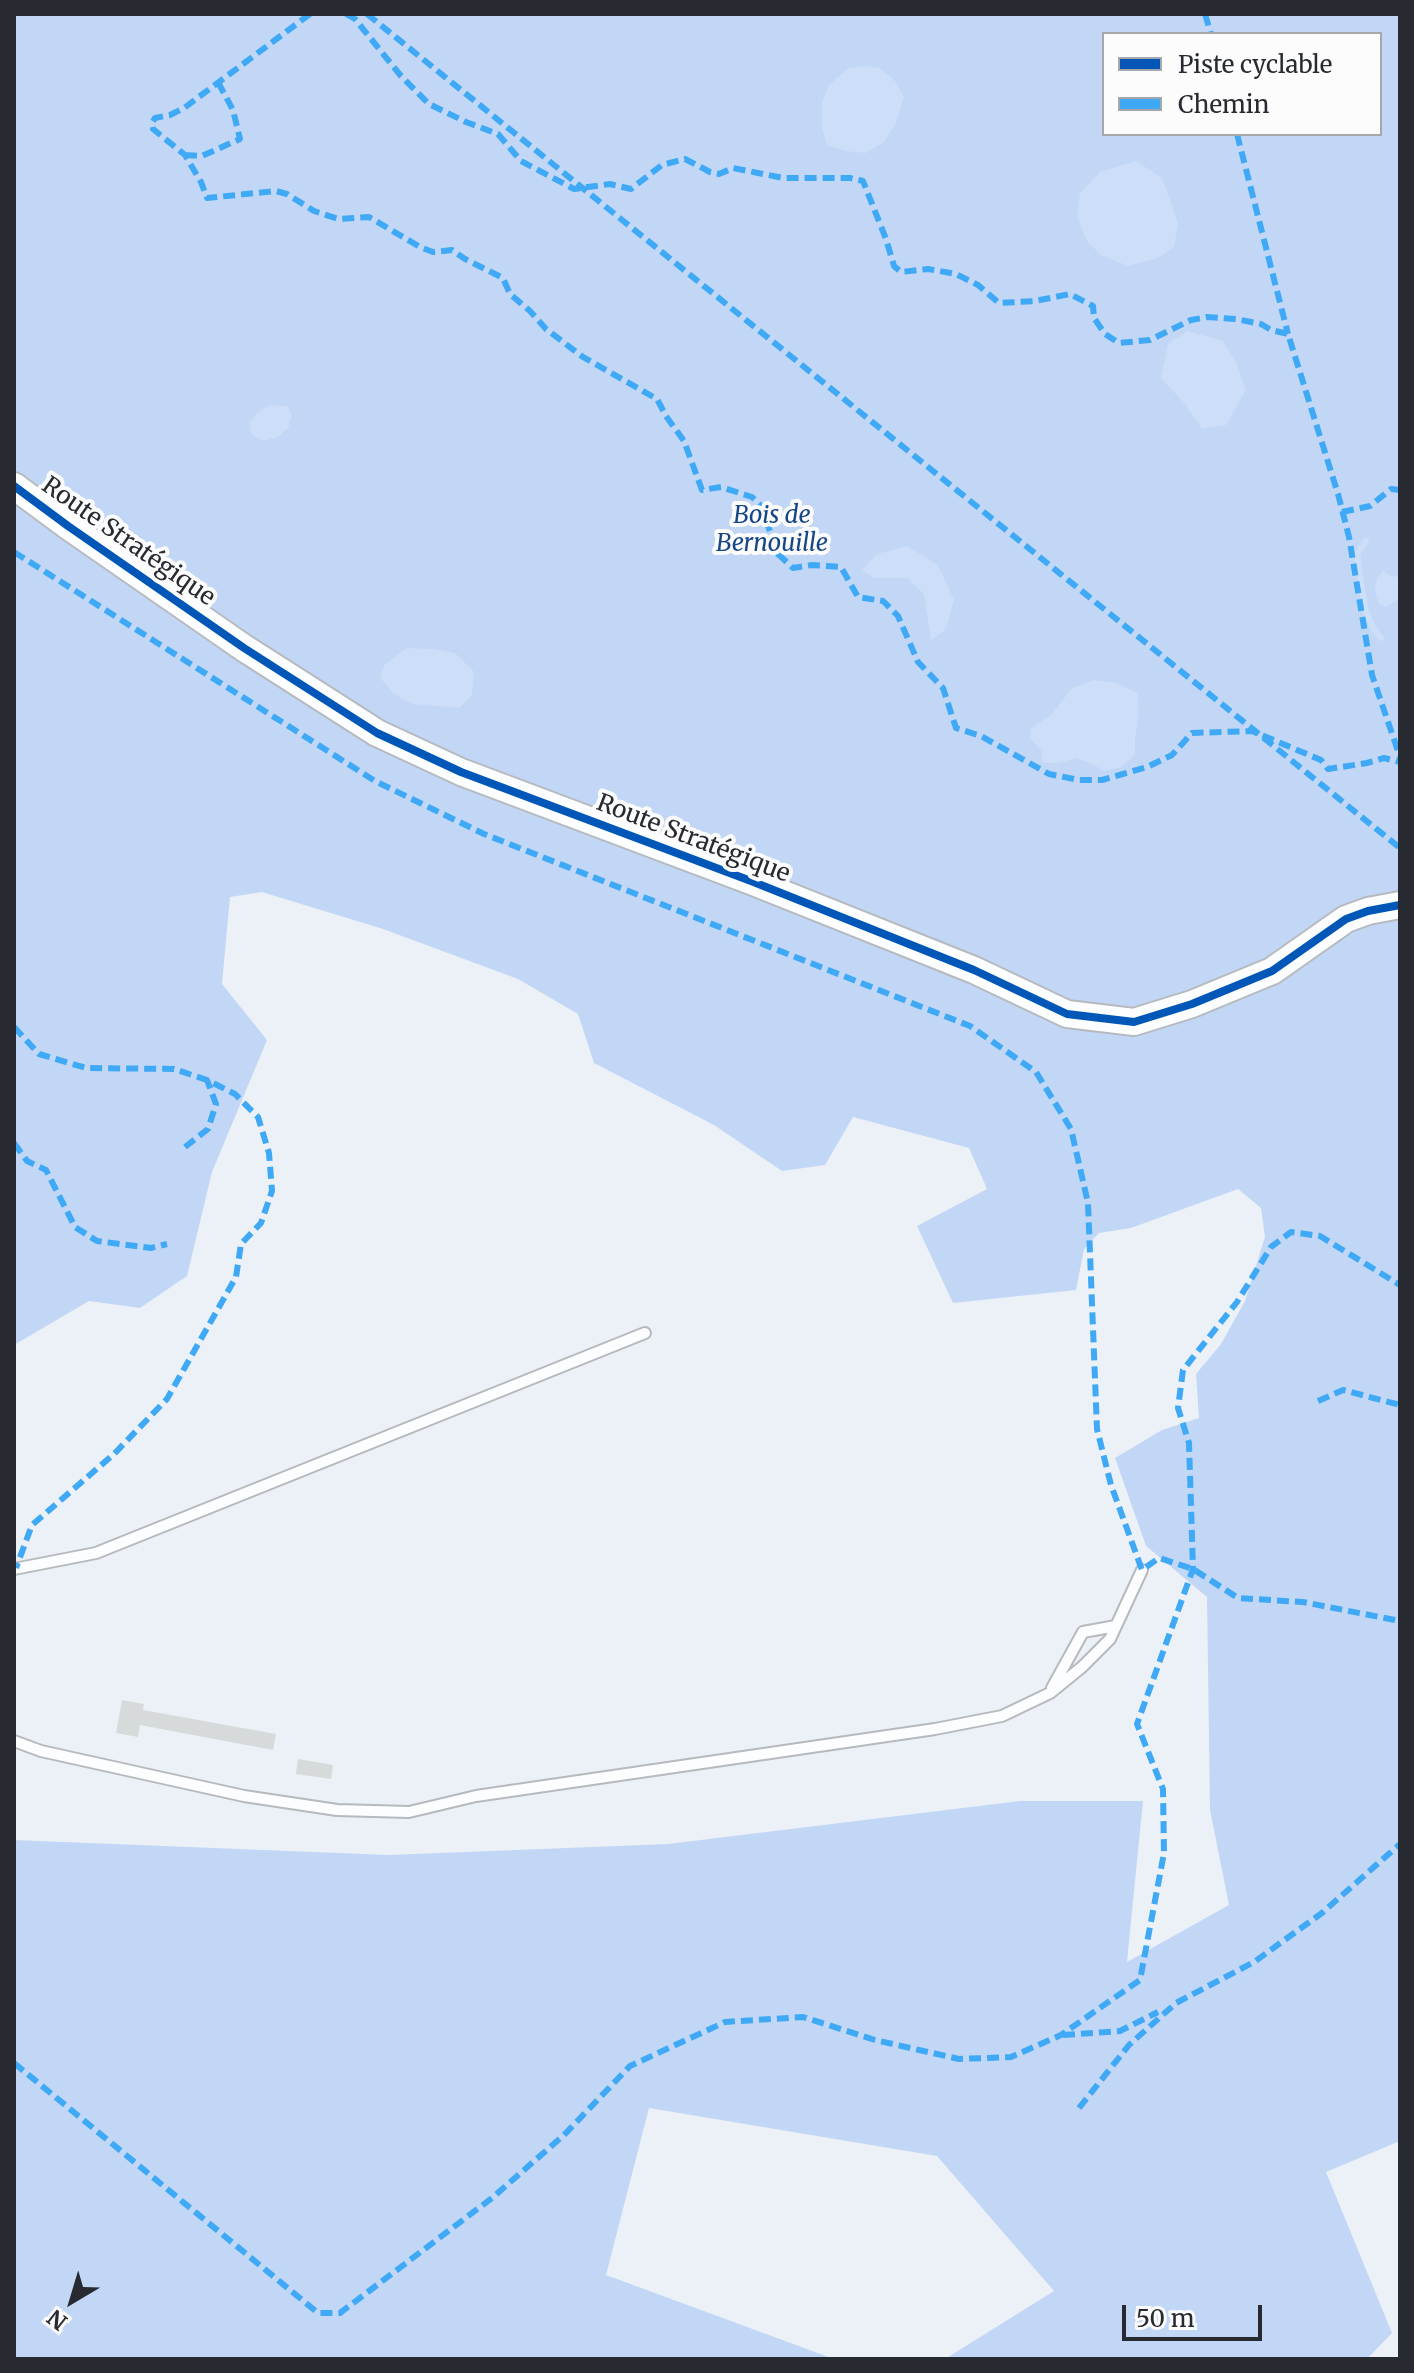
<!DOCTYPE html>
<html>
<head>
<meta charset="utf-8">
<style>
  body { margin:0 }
  #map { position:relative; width:1414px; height:2373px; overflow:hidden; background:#ecf1f7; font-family:Merriweather,serif }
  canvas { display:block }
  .frame { position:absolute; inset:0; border:16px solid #272b31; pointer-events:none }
  .legend { position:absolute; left:1102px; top:32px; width:280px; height:104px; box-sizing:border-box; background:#fcfcfc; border:2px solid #a7a8ab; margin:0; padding:10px 14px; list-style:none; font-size:24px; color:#272b31 }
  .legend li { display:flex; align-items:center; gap:16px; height:40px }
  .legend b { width:40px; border:2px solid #a7a8ab }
  .north { position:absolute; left:32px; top:2261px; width:80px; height:80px; -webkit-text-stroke:6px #fcfcfc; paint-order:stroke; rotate:218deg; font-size:22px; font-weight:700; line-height:32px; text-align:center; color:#272b31 }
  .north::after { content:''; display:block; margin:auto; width:28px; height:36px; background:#272b31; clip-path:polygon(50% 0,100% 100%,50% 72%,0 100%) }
  .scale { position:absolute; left:1122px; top:2305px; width:140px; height:36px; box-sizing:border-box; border:4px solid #272b31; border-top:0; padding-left:10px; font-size:24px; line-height:28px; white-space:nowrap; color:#272b31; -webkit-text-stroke:6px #fcfcfc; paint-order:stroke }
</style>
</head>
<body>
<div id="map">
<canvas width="1414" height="2373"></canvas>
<div class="frame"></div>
<ul class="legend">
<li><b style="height:10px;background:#0057b8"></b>Piste cyclable</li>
<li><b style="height:10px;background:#3fa9f5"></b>Chemin</li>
</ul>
<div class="north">N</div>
<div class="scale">50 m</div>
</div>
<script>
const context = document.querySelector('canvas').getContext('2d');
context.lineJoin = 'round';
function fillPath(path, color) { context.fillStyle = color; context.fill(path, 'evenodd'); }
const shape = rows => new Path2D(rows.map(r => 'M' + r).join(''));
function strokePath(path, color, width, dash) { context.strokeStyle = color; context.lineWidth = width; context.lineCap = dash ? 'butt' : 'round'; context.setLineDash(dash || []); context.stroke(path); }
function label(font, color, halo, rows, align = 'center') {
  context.font = font + ' Merriweather,serif'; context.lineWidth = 8; context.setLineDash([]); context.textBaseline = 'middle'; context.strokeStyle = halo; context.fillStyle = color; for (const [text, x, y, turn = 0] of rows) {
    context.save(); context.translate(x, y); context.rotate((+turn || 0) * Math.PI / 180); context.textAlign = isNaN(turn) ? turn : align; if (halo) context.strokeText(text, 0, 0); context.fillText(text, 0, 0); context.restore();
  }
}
fillPath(shape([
  [14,14,1400,14,1400,2141,1326,2172,1392,2333,1367,2359,945,2359,1054,2291,937,2156,649,2108,606,2275,834,2359,14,2359,14,1840,389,1855,668,1844,1020,1801,1143,1801,1127,1962,1229,1905,1210,1810,1207,1597,1146,1546,1115,1458,1162,1430,1199,1418,1196,1374,1221,1344,1245,1301,1265,1237,1261,1208,1238,1189,1131,1228,1099,1233,1084,1249,1076,1290,953,1303,917,1226,987,1189,969,1148,853,1117,825,1165,782,1171,714,1125,594,1063,578,1014,518,979,383,929,262,892,230,897,222,984,267,1040,212,1172,187,1276,140,1308,89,1301,14,1345],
  [1104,34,1380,34,1380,134,1104,134]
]), '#c2d7f5');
fillPath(shape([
  [865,66,880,68,896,82,904,97,895,125,884,142,866,153,845,151,827,145,822,128,822,102,830,84,849,68],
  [1136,161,1162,178,1178,223,1174,247,1158,258,1128,266,1101,255,1087,241,1077,216,1080,193,1100,172],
  [1188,331,1223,341,1235,360,1246,390,1226,425,1202,429,1185,404,1161,378,1168,343],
  [270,405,288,406,292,416,288,428,278,437,263,441,251,434,250,422,257,413],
  [907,546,938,565,954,600,946,629,931,641,924,594,907,578,874,578,862,570,877,554],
  [1383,570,1391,576,1400,577,1400,598,1386,607,1378,603,1375,589,1377,578],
  [407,648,434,649,455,653,474,672,472,695,459,708,412,704,394,694,380,678,385,664],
  [1093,680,1117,683,1137,693,1139,711,1135,739,1135,755,1121,767,1104,771,1092,764,1076,758,1059,763,1043,763,1041,750,1031,739,1030,729,1052,714,1071,689]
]), '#ccdef8');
strokePath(shape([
  [1366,541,1357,554,1362,589,1366,611,1373,628,1381,638]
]), '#ccdef8', 6);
fillPath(shape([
  [122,1700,144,1704,143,1710,276,1734,273,1750,140,1725,138,1737,116,1733],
  [298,1759,333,1765,331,1779,296,1774]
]), '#d7dada');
const service = shape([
  [14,1569,96,1553,645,1333],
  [1052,1688,1083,1632,1116,1626],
  [14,1741,41,1751,244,1796,337,1810,409,1812,476,1796,935,1729,1002,1716,1050,1693,1082,1667,1110,1639,1142,1570]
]);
const tertiary = shape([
  [14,486,68,526,244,648,377,733,461,772,751,881,974,970,1067,1014,1134,1022,1192,1004,1272,971,1346,919,1368,911,1400,905]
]);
strokePath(service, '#b6babf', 14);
strokePath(tertiary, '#b6babf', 30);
strokePath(service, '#fcfdfe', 10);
strokePath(tertiary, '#fcfdfe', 26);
strokePath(shape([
  [310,14,184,108,170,115,155,118,152,123,153,129,185,155,201,182,207,198,276,191,287,194,314,211,338,219,369,217,420,247,433,252,452,250,465,259,503,278,510,294,530,311,546,329,583,357,657,399,666,416,684,441,702,490,721,487,752,497,761,506,778,554,793,568,812,565,841,567,858,597,883,601,898,616,918,662,943,688,956,728,981,736,1049,774,1079,780,1102,780,1147,767,1172,755,1192,733,1252,731,1321,760,1328,769,1367,763,1384,758,1400,762],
  [346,14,355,19,401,76,429,104,466,122,498,134,521,161,574,189,610,184,631,189,662,165,685,159,710,172,719,174,733,168,783,178,850,178,863,181,886,239,894,266,901,272,928,269,956,274,978,285,999,303,1035,301,1070,294,1093,306,1094,318,1105,334,1119,343,1150,340,1191,320,1207,317,1236,319,1261,324,1271,330,1288,334,1338,494,1349,537,1372,675,1400,757],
  [367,14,1400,848],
  [1205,14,1211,34],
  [1237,134,1288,334],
  [185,155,202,156,240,139,233,110,219,84],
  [1342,512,1370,506,1391,489,1400,490],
  [14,552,375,781,484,834,970,1026,1036,1072,1071,1129,1088,1203,1097,1429,1111,1485,1142,1570,1159,1558,1193,1569,1238,1598,1303,1602,1400,1621],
  [14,1027,39,1054,86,1068,174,1069,207,1080,235,1094,258,1117,269,1153,272,1191,261,1223,241,1244,236,1277,167,1399,114,1454,32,1525,16,1568],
  [14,1143,27,1161,46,1170,75,1227,97,1241,151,1248,167,1244],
  [185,1147,208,1129,216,1104,207,1080],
  [1318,1401,1343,1390,1400,1405],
  [1063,2035,1120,2031,1158,2012],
  [14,2063,318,2313,340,2313,492,2198,564,2135,630,2066,725,2022,803,2017,875,2040,959,2059,1011,2057,1061,2035,1140,1980,1164,1853,1163,1789,1137,1724,1193,1569,1189,1443,1178,1408,1183,1370,1237,1302,1271,1247,1291,1232,1320,1236,1400,1285],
  [1079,2108,1129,2045,1176,2003,1254,1962,1322,1913,1400,1844]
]), '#3fa9f5', 6, [12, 6]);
strokePath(shape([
  [14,486,68,526,244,648,377,733,461,772,751,881,974,970,1067,1014,1134,1022,1192,1004,1272,971,1346,919,1368,911,1400,905]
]), '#0057b8', 8);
label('italic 24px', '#154688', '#fcfcfc', [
  ["Bois de",772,516],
  ["Bernouille",772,544]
]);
label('24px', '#272b31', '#fcfcfc', [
  ["Route Stratégique",128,542,35],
  ["Route Stratégique",693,839,21]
]);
</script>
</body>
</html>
